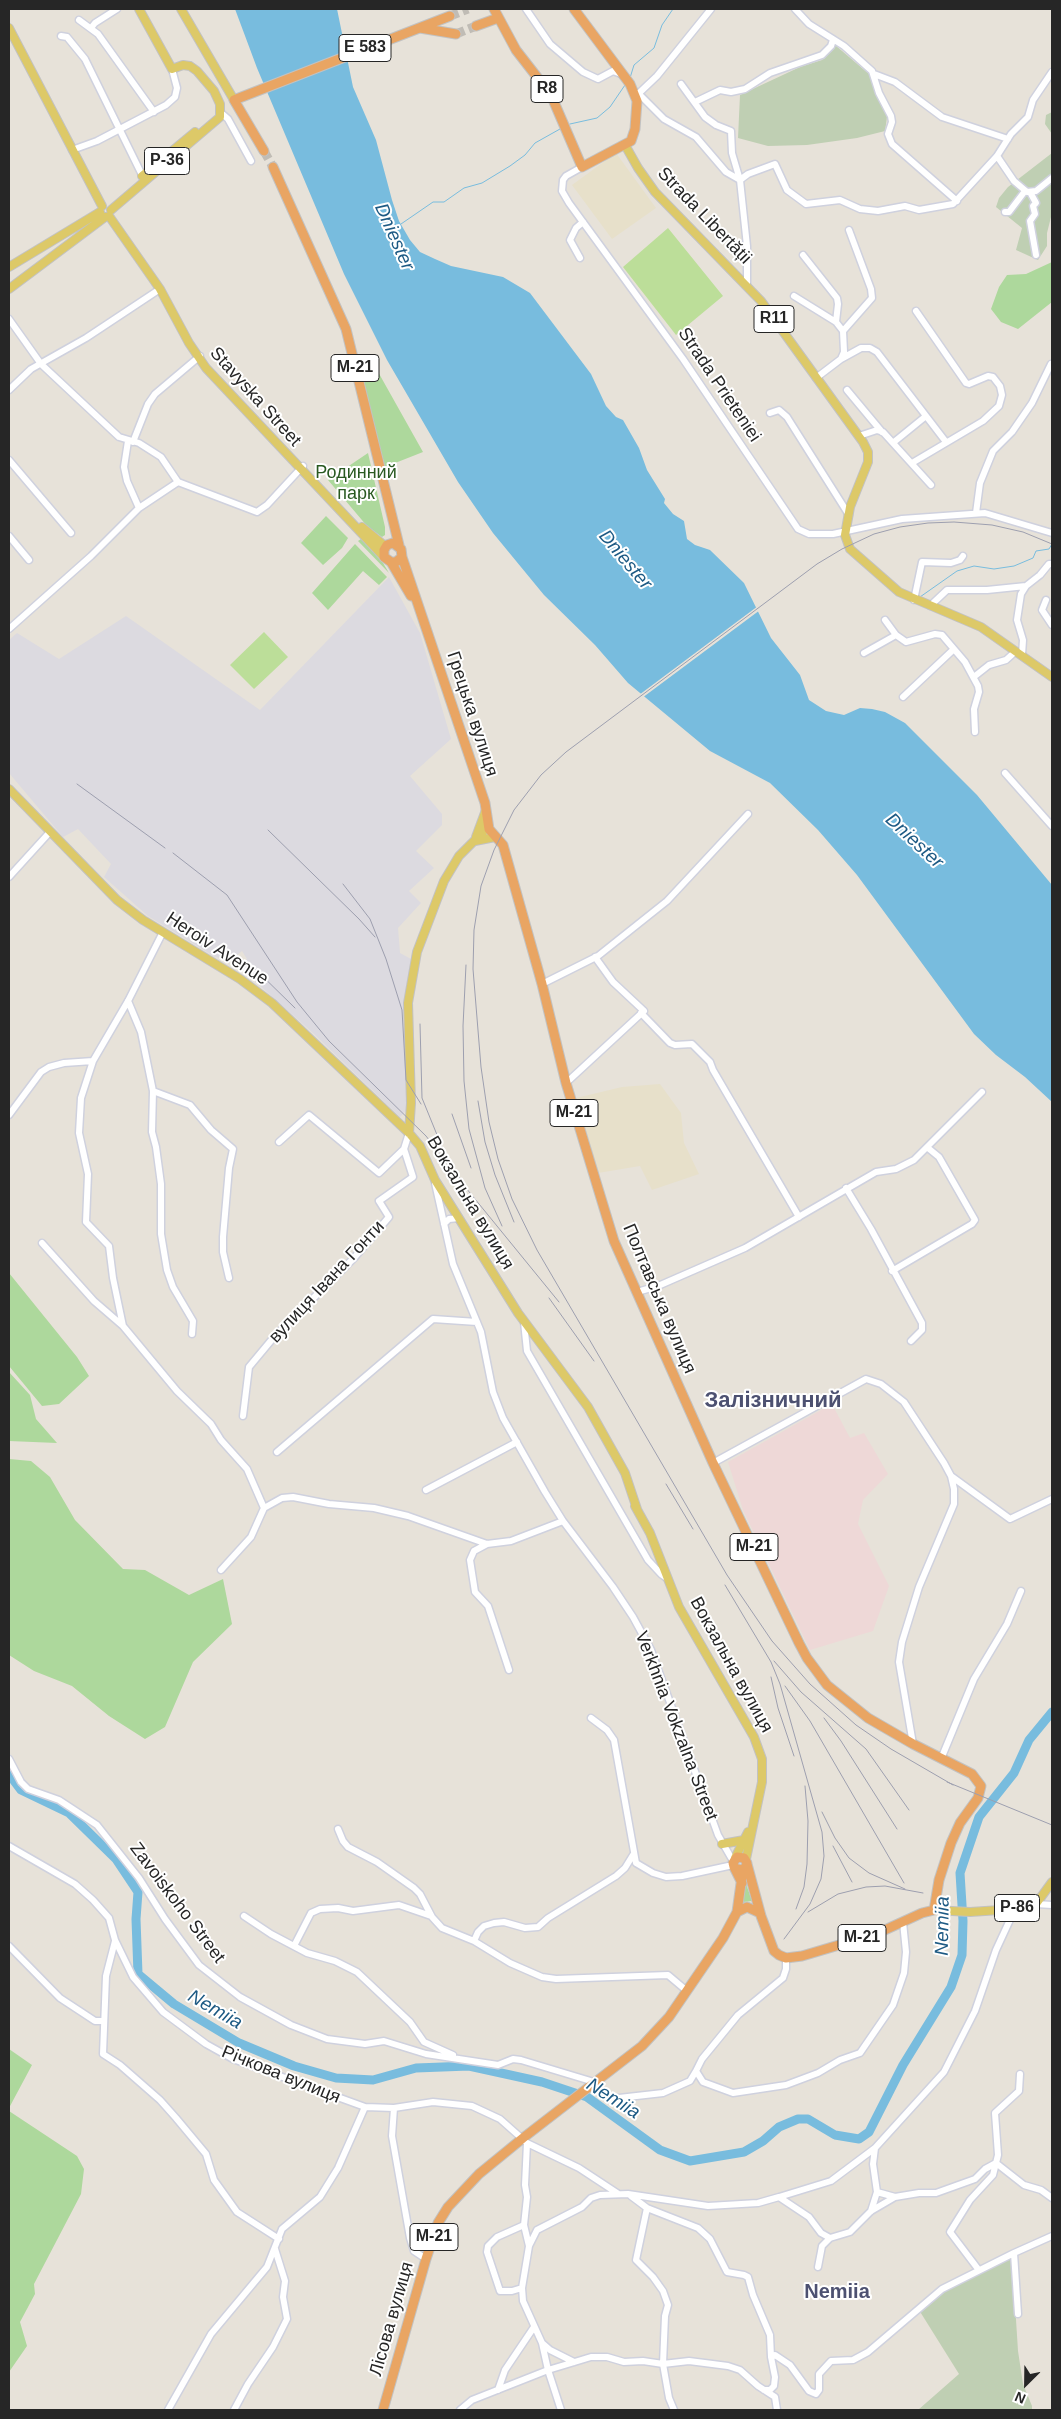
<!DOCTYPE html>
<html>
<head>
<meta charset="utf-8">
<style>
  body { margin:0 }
  #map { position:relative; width:1061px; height:2419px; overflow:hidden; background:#e7e2d9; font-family:Arial,sans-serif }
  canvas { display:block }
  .frame { position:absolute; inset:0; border:10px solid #262626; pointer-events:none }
  .north { position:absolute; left:1001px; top:2359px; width:50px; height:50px; -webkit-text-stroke:4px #fff; paint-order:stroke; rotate:203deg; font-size:14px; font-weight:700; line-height:20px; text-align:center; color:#262626 }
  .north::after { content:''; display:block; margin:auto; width:18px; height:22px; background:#262626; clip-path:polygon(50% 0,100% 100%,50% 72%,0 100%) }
</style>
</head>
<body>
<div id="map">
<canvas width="1061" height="2419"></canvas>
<div class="frame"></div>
<div class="north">N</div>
</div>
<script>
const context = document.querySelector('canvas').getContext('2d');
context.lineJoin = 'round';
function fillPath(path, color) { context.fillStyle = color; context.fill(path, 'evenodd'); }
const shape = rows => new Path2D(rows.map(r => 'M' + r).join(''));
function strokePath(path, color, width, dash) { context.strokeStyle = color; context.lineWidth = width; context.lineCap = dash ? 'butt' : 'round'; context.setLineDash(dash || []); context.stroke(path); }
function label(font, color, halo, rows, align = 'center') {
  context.font = font + ' Arial,sans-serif'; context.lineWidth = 4; context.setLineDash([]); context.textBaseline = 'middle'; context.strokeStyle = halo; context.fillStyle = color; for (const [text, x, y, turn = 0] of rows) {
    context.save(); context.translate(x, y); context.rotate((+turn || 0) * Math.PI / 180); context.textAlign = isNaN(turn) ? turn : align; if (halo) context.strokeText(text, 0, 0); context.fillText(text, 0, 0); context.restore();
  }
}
fillPath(shape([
  [389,577,420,633,451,739,410,776,442,814,442,825,416,851,434,868,409,891,421,903,398,928,400,953,411,959,405,996,411,1106,400,1117,313,1033,239,967,247,959,242,951,231,960,215,957,148,916,104,877,111,864,78,829,63,837,9,773,9,640,17,633,59,659,126,616,260,710]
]), '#dcdae0');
fillPath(shape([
  [616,153,656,208,612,239,572,185],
  [660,1084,681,1113,684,1143,699,1174,652,1190,640,1166,598,1173,576,1098,622,1087]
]), '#e7e0ca');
fillPath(shape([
  [832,1404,850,1438,864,1433,888,1474,863,1500,858,1524,889,1586,873,1631,810,1650,743,1510,728,1462]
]), '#eed8d7');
fillPath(shape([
  [1052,262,1052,302,1018,329,1001,322,991,309,999,287,1007,275,1026,274],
  [368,354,423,452,385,467,358,362],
  [368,453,385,527,385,535,382,537,367,526,328,480],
  [326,516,348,538,342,548,323,565,301,543],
  [361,539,383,563,389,573,358,541],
  [355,544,387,577,379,585,363,571,328,610,312,593],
  [9,1273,77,1357,89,1376,59,1404,42,1406,9,1366],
  [9,1372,30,1395,36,1419,57,1443,9,1441],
  [9,1459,31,1461,50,1477,75,1520,123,1569,145,1570,189,1595,223,1579,232,1624,193,1662,165,1727,145,1739,109,1716,72,1686,34,1671,9,1655],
  [745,1881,752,1901,743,1902],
  [9,2049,32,2065,9,2108],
  [9,2111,77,2156,84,2169,81,2194,34,2284,35,2294,20,2322,27,2346,9,2372]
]), '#add89c');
fillPath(shape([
  [835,45,869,74,887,117,885,131,857,138,807,145,768,146,738,138,740,95,800,67,822,60],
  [1052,112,1052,134,1045,124,1046,115],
  [1052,153,1052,213,1047,233,1047,246,1038,260,1016,250,1022,228,996,207,999,198,1008,187],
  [1012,2257,1018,2351,1023,2384,1032,2406,1032,2410,918,2410,959,2374,919,2310,942,2291]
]), '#bfcfb3');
fillPath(shape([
  [668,228,723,296,676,335,623,267],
  [264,632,288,657,254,689,230,665]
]), '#bcde99');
fillPath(shape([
  [235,9,337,9,353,87,376,140,392,200,399,221,410,240,420,252,435,259,451,266,503,277,530,293,591,374,606,406,616,417,623,420,639,448,647,470,665,499,664,503,673,514,684,521,687,539,695,545,710,550,744,583,771,638,800,675,809,700,826,711,844,715,860,708,872,709,885,712,905,723,977,795,1052,885,1052,1102,1025,1077,996,1055,974,1034,857,875,818,830,770,783,710,751,628,683,595,645,544,595,493,533,458,482,387,360,344,274,257,68]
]), '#78bcde');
fillPath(shape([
  [758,606,760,610,642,698,639,695]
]), '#e7e2d9');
strokePath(shape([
  [630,78,634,65,654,48,662,25,673,9],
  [570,124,597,118,610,107,625,85],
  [401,224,433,202,444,202,464,188,482,183,510,166,525,155,535,143,560,129],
  [920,597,957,571,974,566,994,569,1014,566,1033,558,1036,551,1049,549,1052,544]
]), '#78bcde', 1);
strokePath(shape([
  [9,1774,21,1790,69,1813,116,1859,138,1892,136,1919,138,1974,174,2004,239,2043,294,2066,336,2078,373,2080,416,2068,469,2066,542,2082,587,2097,660,2150,690,2161,744,2152,763,2141,779,2127,798,2119,808,2119,835,2135,859,2139,869,2132,903,2065,951,1987,962,1955,963,1921,960,1873,979,1817,1014,1773,1029,1740,1052,1712]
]), '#78bcde', 9);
strokePath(shape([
  [450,16,468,9],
  [456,34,476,26],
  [264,151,273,167]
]), '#c0bcb5', 9, [9, 4.5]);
const minor = shape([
  [526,9,550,44,583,72,598,79,613,71,621,74],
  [795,9,809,24,844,46,872,71,879,93,891,116,892,122,888,134,892,144,957,201],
  [79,20,98,34,154,112],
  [91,28,95,23,117,9],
  [61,36,67,37,85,59,144,179],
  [874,74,895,82,942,117,1008,139],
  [681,84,705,117,716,125,731,131,732,153,740,180],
  [639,94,664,119,696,137,726,172,740,180,747,246,747,284],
  [637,95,657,76,711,9],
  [695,102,720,90,731,92,745,89,770,73,822,55,831,46,833,40],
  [220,112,228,119,251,161],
  [72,150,97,141,166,105,175,97,177,88,172,69],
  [997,156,1014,181,1027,192,1036,191,1052,178],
  [582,167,566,176,563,180,562,191,569,203,683,359,798,529,809,534,833,534,902,519,985,513,1052,533],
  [740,180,748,174,775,164,787,190,806,204,840,200,860,209,878,211,905,206,919,210,953,204,997,156,1011,134,1028,117,1033,100,1052,72],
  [1030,192,1036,203,1033,206,1035,214,1030,221,1036,255],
  [1005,212,1009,212,1025,191],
  [803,255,837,298,838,304,836,322],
  [580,258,570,240,576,228,583,222],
  [794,296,836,322,843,331,844,352,841,359,816,378],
  [9,319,41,364,119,437,139,443,161,457,178,482,257,512,267,505,303,466],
  [843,331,872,298,871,289,849,230],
  [841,359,861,348,870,348,877,352,946,442],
  [9,390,31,369,86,338,160,289],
  [847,390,882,432],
  [770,413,779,410,787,417,849,515],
  [859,436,877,430,883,432,931,485],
  [128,441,124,467,127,481,139,508],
  [133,442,148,404,155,394,200,356],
  [894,442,926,416],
  [9,460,71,533],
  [912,463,983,421,999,406,1002,395,1000,386,993,377,988,376,969,384,966,383,916,311],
  [976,513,980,483,993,451,1012,432,1032,403,1051,364],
  [9,536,29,560],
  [914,600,922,562,951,563,960,560,963,556],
  [1046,600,1042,610,1052,625],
  [930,606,947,590,987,590,1026,586,1040,575,1049,564,1052,564],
  [885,620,896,635,906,642,935,634,942,635,965,662,978,686,979,692,974,709,975,732],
  [9,629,91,556,139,508,178,482],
  [864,653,896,635],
  [1022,655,1023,640,1017,620,1021,594,1026,586],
  [975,676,989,665,1006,660,1016,651],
  [903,697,954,649],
  [1005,773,1052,826],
  [9,877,49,833],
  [542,984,598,956,667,901,748,814],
  [128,1001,141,1032,153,1091,152,1132,156,1147,161,1184,161,1234,167,1270,173,1287,193,1321,192,1334],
  [641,1013,670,1043,675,1045,692,1044,710,1062,713,1070,799,1217],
  [566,1083,644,1011,613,982,595,957],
  [153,1091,190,1105,211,1130,233,1149,229,1168,223,1237,223,1252,229,1278],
  [9,1115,41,1072,49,1067,64,1063,93,1061],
  [279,1142,309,1115,379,1173,404,1149],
  [435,1183,453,1264,481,1332,493,1392,503,1418,545,1492,563,1521,613,1587,633,1617,651,1650,718,1835,733,1861],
  [846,1188,871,1229,922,1323,922,1330,911,1341],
  [444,1224,449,1219,459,1218],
  [42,1243,94,1301,123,1326,177,1391,211,1424,221,1440,247,1469,264,1508,251,1537,221,1570],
  [892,1271,972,1224,975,1220,939,1157,928,1148],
  [637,1292,658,1286,745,1248,876,1172,896,1169,914,1160,982,1092],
  [524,1322,527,1351,648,1560,661,1574,668,1579],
  [123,1326,113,1278,109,1246,86,1222,88,1174,79,1133,81,1098,93,1061,128,1001,163,932],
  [243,1416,249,1367,274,1337,354,1258,389,1217,379,1201,413,1177,404,1149,409,1133],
  [277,1452,433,1319,477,1322],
  [713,1463,866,1379,881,1384,904,1402,944,1463,951,1476,954,1489,954,1504,919,1587,902,1642,899,1662,913,1744],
  [951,1476,1010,1519,1052,1499],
  [426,1490,517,1442],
  [264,1508,282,1498,293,1497,329,1504,374,1508,408,1516,487,1544,511,1541,563,1521],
  [487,1544,474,1551,470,1560,475,1592,488,1606,509,1670],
  [591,1718,607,1730,614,1740,636,1863,653,1873,666,1877,682,1876,733,1865],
  [9,1759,21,1782,28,1789,59,1800,97,1825,139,1878,165,1919,199,1965,240,1997,291,2025,327,2039,365,2044,384,2041,426,2054,498,2065,513,2059,521,2060,594,2082],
  [941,1759,974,1679,1007,1624,1021,1591],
  [338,1829,343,1841,348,1847,377,1862,414,1888,420,1894,432,1917,442,1928,474,1941,510,1963,542,1977,556,1979,668,1975,687,1991],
  [9,1846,75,1884,93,1900,109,1918,115,1940,133,1977,163,2012,206,2044,233,2059,365,2107,394,2108,433,2102,472,2106,500,2119,527,2143,579,2168,617,2193],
  [1036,1904,1052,1905],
  [244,1916,271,1934,307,1953,335,1961,357,1972,410,2022,424,2042,453,2055],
  [115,1941,106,1976,103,2054,120,2065,160,2100,176,2118,206,2154,214,2180,237,2212,279,2239],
  [474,1941,478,1932,484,1926,494,1923,504,1922,525,1928,538,1927,548,1918,616,1876,625,1868,633,1855],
  [9,1946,60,1998,95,2021,104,2021],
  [294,1946,311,1913,320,1909,338,1908,353,1911,399,1905,431,1916],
  [786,1958,786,1969,783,1978,738,2015,702,2059,696,2071,703,2082,733,2093,786,2085,818,2073,840,2060,860,2053,893,2005,904,1973,906,1952,903,1922],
  [610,2099,663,2093,690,2081,696,2071],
  [394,2108,392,2136,410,2238,414,2251,426,2259],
  [877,2192,873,2164,875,2148,944,2072,975,2011,996,1950,1015,1909],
  [631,2196,647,2208,698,2228,710,2239,727,2272,744,2275,748,2277,753,2295,770,2335,771,2357],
  [779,2197,831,2181,875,2148],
  [647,2208,636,2260,653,2277,663,2291,668,2305,665,2316,663,2364,669,2398,674,2410],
  [871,2211,877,2192,895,2197],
  [524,2225,527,2197,525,2185,527,2143],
  [529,2246,524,2225,497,2237,488,2246,487,2252,500,2291,512,2291,522,2288,529,2246,537,2230,582,2207,591,2198,600,2195,628,2194,708,2206,758,2203,779,2197,809,2217,821,2233,830,2238],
  [1014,2253,1052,2236],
  [818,2267,822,2246,830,2238,850,2232,871,2211,895,2197,919,2193,936,2193,975,2179,985,2169,996,2163,1024,2185,1041,2190,1052,2198],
  [978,2269,950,2232,970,2200,993,2175,998,2155,995,2113,1019,2091,1020,2074],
  [522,2288,523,2301,542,2343,550,2350,574,2362],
  [542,2343,548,2370,561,2410],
  [498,2390,505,2370,534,2327],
  [764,2390,770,2390,774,2386,775,2377,771,2357,775,2355,790,2365,809,2391,816,2394,819,2390,819,2374,831,2361,853,2360,868,2352,942,2289,1014,2253,1018,2314],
  [168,2410,211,2334,267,2267,282,2229,320,2197,338,2168,365,2107],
  [234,2410,248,2384,273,2347,287,2319,283,2297,285,2281,275,2249],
  [460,2410,472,2400,548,2370,591,2357,607,2357,624,2362,643,2361,663,2364,689,2361,728,2366,740,2370,758,2386,775,2397,777,2410]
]);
const major = shape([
  [181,9,234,100],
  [9,28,102,206],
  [625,145,638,168,655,192,761,301,863,442,868,452,868,462,850,507,845,535,850,549,899,592,981,627,1052,677],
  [142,176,195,132],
  [111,210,220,117,220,104,214,91,197,71,190,66,183,65,172,69,139,9],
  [109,216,160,289,189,343,206,368,384,557],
  [9,267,100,212],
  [9,289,105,217],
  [362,527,385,546],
  [9,789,117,900,143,920,240,979,272,1003,409,1133,420,1146,435,1180,518,1313,588,1407,625,1473,637,1509],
  [476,837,486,810],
  [475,841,495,837],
  [409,1133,411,1103,408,1003,417,952,444,881,459,856,483,832,488,822],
  [635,1506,650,1533,679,1607,754,1737,762,1759,762,1782,746,1859],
  [722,1844,744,1840],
  [735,1858,748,1832],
  [934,1910,970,1912,1015,1909,1036,1904,1052,1882]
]);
const highway = shape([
  [494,9,516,50,551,95,582,167,631,141,635,129,637,101,630,84,574,9],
  [476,26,498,18],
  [420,28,456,34],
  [264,151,234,100,450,16],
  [273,167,346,329,399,545],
  [402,557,396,562,391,562,384,557,384,550,387,545,393,543,401,549,402,557,485,803,489,829,503,845,542,984,566,1083,614,1241,713,1463,799,1643,807,1658,827,1685,868,1718,913,1744,972,1774,981,1786,978,1798,960,1823,951,1843,939,1880,934,1910,922,1913,876,1934,802,1956,786,1958,779,1955,774,1951,761,1916,747,1864],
  [391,562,411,596],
  [735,1868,741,1870,746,1867,747,1863,744,1858,737,1857,733,1863,734,1867,742,1883],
  [737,1912,747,1907,760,1913],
  [383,2410,426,2259,438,2223,448,2207,479,2174,523,2138,642,2046,669,2017,723,1938,737,1912,743,1869]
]);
strokePath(minor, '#cfd1de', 9);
strokePath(major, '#c2c2c2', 10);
strokePath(highway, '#c2c2c2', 11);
strokePath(minor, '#fff', 6);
strokePath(major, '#ddc968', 8);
strokePath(highway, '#e9a563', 9);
strokePath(shape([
  [77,784,165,848],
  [268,830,359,919,375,937],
  [173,853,227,895,297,1002,329,1041,426,1136,457,1176],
  [343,884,370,919,386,959,402,1010,406,1080,421,1104],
  [248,962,295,1008],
  [466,965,463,1026,464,1081,469,1129,485,1188,502,1226],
  [420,1024,422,1098,444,1152],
  [478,1101,485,1142,495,1175,514,1222],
  [452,1114,471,1168],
  [454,1169,466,1188,559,1302],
  [549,1298,594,1361],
  [666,1484,693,1529],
  [725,1585,771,1662,780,1684,822,1832,824,1856,821,1879,810,1904,784,1939],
  [774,1661,801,1692,866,1749,909,1810],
  [771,1677,778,1708,794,1756],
  [785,1686,810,1721,904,1883],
  [824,1718,841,1741,897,1829],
  [947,1782,1052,1825],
  [953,1785,891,1749,856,1725,810,1684,772,1641,727,1575,537,1250,512,1199,498,1159,489,1122,481,1067,473,969,474,930,481,886,494,850,514,810,541,775,566,752,817,564,842,549,874,534,900,527,928,523,954,522,992,525,1023,532,1052,544],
  [822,1812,835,1838,849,1858,869,1873,905,1889],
  [833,1846,852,1882],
  [796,1909,804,1887,807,1864,808,1821,805,1786],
  [808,1912,838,1894,866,1887,885,1886,923,1893]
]), '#9d9faf', 1);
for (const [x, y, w] of [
  [365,48,52],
  [547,89,32],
  [167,161,45],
  [774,319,40],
  [355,368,48],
  [574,1113,48],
  [754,1547,48],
  [1017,1908,45],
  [862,1938,48],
  [434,2237,48]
]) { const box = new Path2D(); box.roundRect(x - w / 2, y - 13.5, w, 27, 4); context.fillStyle = '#fff'; context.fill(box); strokePath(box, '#262626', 1); }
label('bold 16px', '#262626', null, [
  ["E 583",365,48],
  ["R8",547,89],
  ["Р-36",167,161],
  ["R11",774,319],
  ["М-21",355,368],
  ["М-21",574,1113],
  ["М-21",754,1547],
  ["Р-86",1017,1908],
  ["М-21",862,1938],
  ["М-21",434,2237]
]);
label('18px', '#262626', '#fff', [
  ["Strada Libertății",704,216,46],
  ["Strada Prieteniei",719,385,56],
  ["Stavyska Street",255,397,48],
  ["Грецька вулиця",472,714,72],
  ["Heroiv Avenue",217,949,33],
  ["Вокзальна вулиця",470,1203,59],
  ["вулиця Івана Гонти",327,1282,-47],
  ["Полтавська вулиця",659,1299,67],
  ["Вокзальна вулиця",731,1665,61],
  ["Verkhnia Vokzalna Street",676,1726,69],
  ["Zavoiskoho Street",177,1903,53],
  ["Річкова вулиця",281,2075,22],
  ["Лісова вулиця",392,2319,-74]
]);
label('18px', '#295921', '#fff', [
  ["Родинний",356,473],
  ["парк",356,494]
]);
label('italic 19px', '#1d5a84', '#fff', [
  ["Dniester",394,237,66],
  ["Dniester",625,560,50],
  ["Dniester",914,841,43],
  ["Nemiia",943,1926,-89],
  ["Nemiia",215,2010,30],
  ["Nemiia",613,2099,32]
]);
label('bold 20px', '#4d5171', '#fff', [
  ["Nemiia",837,2292]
]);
label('bold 22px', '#4d5171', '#fff', [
  ["Залізничний",773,1401]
]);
</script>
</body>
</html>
